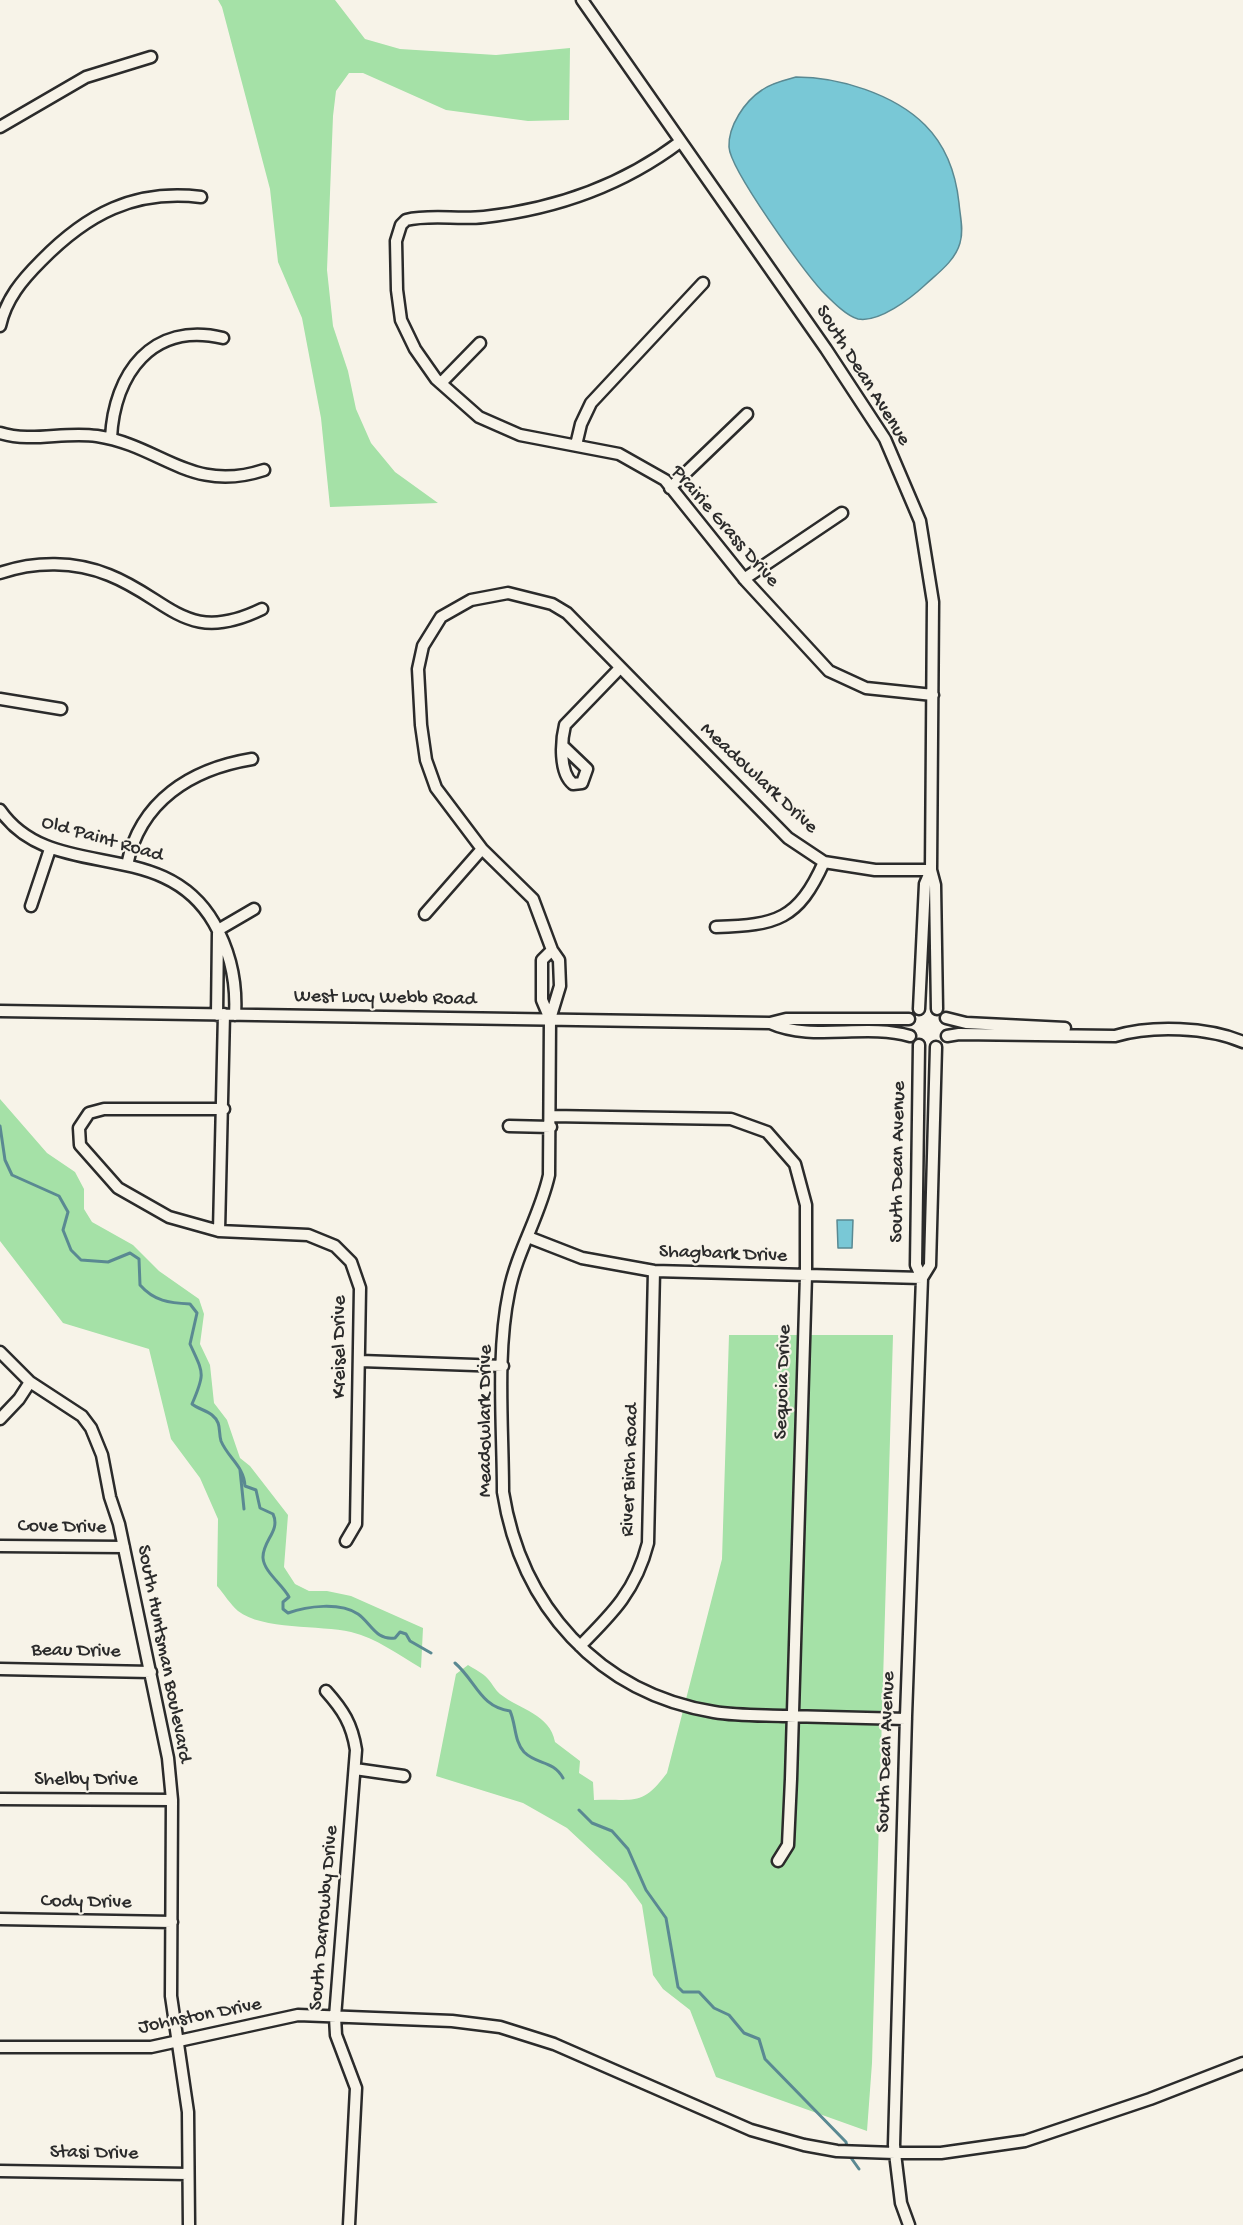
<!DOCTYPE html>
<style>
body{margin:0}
canvas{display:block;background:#f7f3e8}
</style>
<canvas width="1243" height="2225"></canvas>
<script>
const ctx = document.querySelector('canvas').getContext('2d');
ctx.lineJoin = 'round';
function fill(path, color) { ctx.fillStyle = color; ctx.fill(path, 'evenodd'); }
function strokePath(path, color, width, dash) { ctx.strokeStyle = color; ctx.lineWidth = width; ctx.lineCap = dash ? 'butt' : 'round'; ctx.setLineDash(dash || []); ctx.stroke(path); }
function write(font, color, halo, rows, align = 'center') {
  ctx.font = font + ' "Gochi Hand",sans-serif'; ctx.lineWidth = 4.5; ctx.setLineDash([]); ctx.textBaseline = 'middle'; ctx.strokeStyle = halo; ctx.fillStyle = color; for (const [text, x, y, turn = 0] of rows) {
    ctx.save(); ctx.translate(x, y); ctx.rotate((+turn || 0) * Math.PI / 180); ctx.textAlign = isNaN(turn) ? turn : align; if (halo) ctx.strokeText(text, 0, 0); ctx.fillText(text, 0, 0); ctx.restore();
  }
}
fill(new Path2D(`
 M218,0H335L365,39L400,49L496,55L570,48L569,120L528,121L446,110L363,73H349L336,91L333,116L327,270L333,326L348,371L356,409L371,443L395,472L438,503L330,507L321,418L302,318L278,262L270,189L222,7Z
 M0,1099L47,1153L75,1172L84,1189V1209L92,1222L133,1245L159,1271L199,1299L204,1314L200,1344L210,1365L214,1403L227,1420L240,1458L250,1466L288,1515L284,1567L295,1584L309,1591H327L351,1596L423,1628L421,1668C399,1655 376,1638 351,1632C320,1625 262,1630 238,1611C230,1604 224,1594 217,1586L218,1519L200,1478L171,1439L149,1349L63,1323L0,1241Z
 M729,1335H893L872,2063L867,2131L716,2077L690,2010L663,1989L653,1975L642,1905L626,1883L567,1828L523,1803L436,1776L456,1674L468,1665C474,1669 483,1673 488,1679C492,1683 495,1690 500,1694C520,1710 550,1714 555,1742L580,1761L579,1773L593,1782L594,1800C634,1798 641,1808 667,1773L722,1559Z`), '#a5e1a7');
const water = new Path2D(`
 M796,77C839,77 894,94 925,125C946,146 956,175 959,203C960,216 964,230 960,243C955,261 938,273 925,285C911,298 879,323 858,319C846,316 831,300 822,291C804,271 730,170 729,147C728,126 745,101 762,90C771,83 785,80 796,77Z
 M837,1220H853L852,1248H838Z`);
fill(water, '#79c8d6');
strokePath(water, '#5a8992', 1.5);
strokePath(new Path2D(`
 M0,1126L5,1160L12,1175L59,1196L68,1212L63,1230L71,1250L81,1260L108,1262L130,1253L139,1259L140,1285C154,1301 169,1303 190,1304L197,1313L190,1344C203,1373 206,1372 192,1404C198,1409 206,1410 212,1415C222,1423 218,1431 221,1441C228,1458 244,1466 245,1486L256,1490L260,1508L273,1514C281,1531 262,1541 263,1558C264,1572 283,1585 289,1597L283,1602V1609L288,1613C307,1606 340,1602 358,1614C371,1623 376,1641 395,1638L400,1632L406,1634L410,1641L431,1653
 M240,1470L244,1509
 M455,1663C476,1681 480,1707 510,1711C516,1724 514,1741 524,1752C537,1765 553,1760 563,1778
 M579,1810L592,1823L612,1831L628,1849L646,1890L666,1918L678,1987L683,1992H699L714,2008L729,2015L744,2033L759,2039L765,2059L846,2142L849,2155L859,2169`), '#5a8992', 3);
const minor = new Path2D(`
 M582,0L826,349L885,439L920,521L933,602L931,870L935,885L937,1009
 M0,127L86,77L151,57
 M680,142C623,185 555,209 484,217C458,220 431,214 406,220L401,225L396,241L397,290L401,320L415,349L436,379L479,417L520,435L619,454L665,480L746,581L829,671L866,688L933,695
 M0,326C6,299 22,280 41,261C87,214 134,189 201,197
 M441,383L480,343
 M0,433C32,443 64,431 97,436C162,446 191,494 264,470
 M111,438C114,374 152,321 223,338
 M576,445L581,424L591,403L703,283
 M670,488L747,414
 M0,573C35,561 75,561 109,575C170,599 186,646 262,609
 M744,579L842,513
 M0,699L61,709
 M564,747L587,769L582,783L573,784C559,773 561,741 565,725L620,668
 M0,810C52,885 163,834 214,923C230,951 237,982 235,1015
 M127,865C140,801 191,769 252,759
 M31,906L50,849
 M425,914L482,849
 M716,927C777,925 798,920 824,862
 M218,930L254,909
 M919,1009L925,884L931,870
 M0,1011L770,1023L786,1019H909
 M217,1015L218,933
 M946,1018L966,1023L1065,1028
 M550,1019L542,1000V960L552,950
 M770,1023C812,1042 865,1023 910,1036
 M947,1036L959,1034L1115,1036C1152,1025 1208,1027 1243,1042
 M224,1109H104L89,1113L79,1128L80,1145L118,1188L169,1217L219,1231L308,1235L335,1246L351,1262L360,1288L356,1524L346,1541
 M551,1116L731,1119L767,1132L795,1164L806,1205V1275L791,1779L788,1845L778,1861
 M509,1126L551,1127
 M219,1231L224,1014
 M528,1237L582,1258L654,1271L922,1278
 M922,1278L930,1265L936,1047
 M0,1352L30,1382L82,1416L91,1428L102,1455L110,1497L119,1524L168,1758L172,1800L171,1996L188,2112L189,2225
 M361,1361L503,1366
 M0,1419L19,1399L30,1382
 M0,1546L124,1547
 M580,1646C613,1613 636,1590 648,1543L654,1271
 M0,1669L151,1672
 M326,1691C343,1710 352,1724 356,1750L335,2017L336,2035L356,2088L349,2225
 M906,1719C866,1718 827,1717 787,1716C763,1715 738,1716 714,1712C598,1693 521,1606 503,1492C503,1428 496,1354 509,1292C517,1251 540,1216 549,1175L550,1019L560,986L559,960L552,950L533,899L482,849L436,788L426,760L421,725L418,669L423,646L441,617L471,600L508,593L552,604L567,613L788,838L824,862L875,870H931
 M355,1769L404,1776
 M0,1799L172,1800
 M0,1919L172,1922
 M0,2047H151L298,2015L452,2021L500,2027L554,2044L751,2130L804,2145L837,2151L895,2153H941L1025,2141L1150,2099L1243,2063
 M0,2171L188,2174
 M909,2225L901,2203L894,2145L906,1716L922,1278L916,1265L919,1045`);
strokePath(minor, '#2b2b2b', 15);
strokePath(minor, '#f7f3e8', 10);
write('20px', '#2b2b2b', '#f7f3e8', [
 ["South Dean Avenue",862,376,58],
 ["Prairie Grass Drive",724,527,49],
 ["Meadowlark Drive",758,779,43],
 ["Old Paint Road",102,840,16],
 ["West Lucy Webb Road",385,999,1],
 ["South Dean Avenue",899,1162,-89],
 ["Shagbark Drive",723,1255,2],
 ["Kreisel Drive",341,1347,-90],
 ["Sequoia Drive",784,1382,-88],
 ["Meadowlark Drive",487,1421,-90],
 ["River Birch Road",631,1470,-88],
 ["Cove Drive",62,1528,1],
 ["Beau Drive",76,1652,1],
 ["South Huntsman Boulevard",163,1654,79],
 ["South Dean Avenue",887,1752,-88],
 ["Shelby Drive",86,1781],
 ["Cody Drive",86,1903,1],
 ["South Darrowby Drive",325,1918,-85],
 ["Johnston Drive",200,2017,-11],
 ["Stasi Drive",94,2154,1]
]);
</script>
